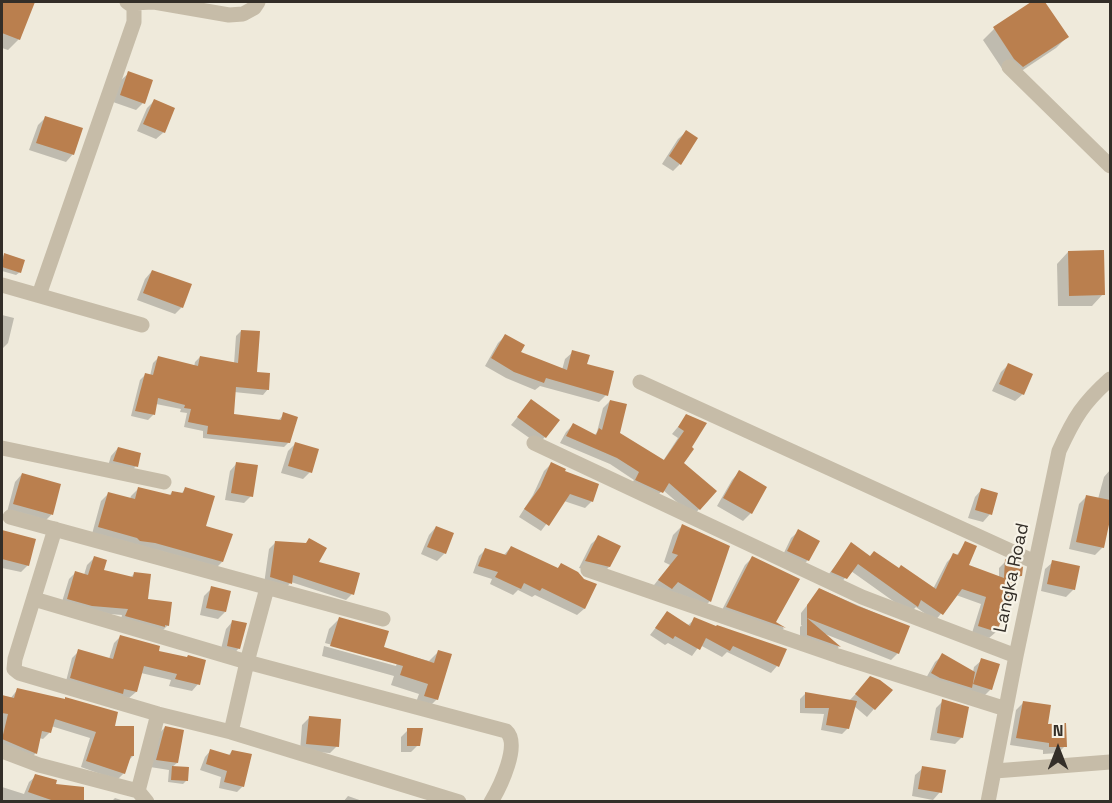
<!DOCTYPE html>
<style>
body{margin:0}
#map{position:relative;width:1112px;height:803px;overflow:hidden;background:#efeadb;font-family:"Space Grotesk",sans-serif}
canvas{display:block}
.frame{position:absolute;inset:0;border:3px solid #332e28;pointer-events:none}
.north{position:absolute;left:1028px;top:719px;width:60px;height:60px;-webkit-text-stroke:4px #f7f3e7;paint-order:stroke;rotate:0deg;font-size:16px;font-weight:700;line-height:24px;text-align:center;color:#332e28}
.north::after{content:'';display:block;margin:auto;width:21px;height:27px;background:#332e28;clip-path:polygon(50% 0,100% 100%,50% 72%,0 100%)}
</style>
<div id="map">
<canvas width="1112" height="803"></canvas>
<div class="frame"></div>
<div class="north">N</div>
</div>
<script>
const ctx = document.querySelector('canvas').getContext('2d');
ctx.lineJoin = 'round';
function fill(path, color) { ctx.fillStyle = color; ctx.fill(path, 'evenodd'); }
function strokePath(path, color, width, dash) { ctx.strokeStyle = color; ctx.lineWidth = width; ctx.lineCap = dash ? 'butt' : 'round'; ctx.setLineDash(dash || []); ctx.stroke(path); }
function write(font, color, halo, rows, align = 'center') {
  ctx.font = font + ' "Space Grotesk",sans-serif'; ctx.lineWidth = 4.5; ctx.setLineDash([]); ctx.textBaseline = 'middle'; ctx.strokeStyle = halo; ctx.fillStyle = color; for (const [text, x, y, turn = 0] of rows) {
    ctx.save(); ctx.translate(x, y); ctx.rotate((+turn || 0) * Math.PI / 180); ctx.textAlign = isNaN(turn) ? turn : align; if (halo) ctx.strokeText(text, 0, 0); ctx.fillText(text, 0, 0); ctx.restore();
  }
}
fill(new Path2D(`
 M2,2H33L19,39L8,50L2,48Z
 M1034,2H1043L1067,37L1056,48L1011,78L1003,70L983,40L994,29Z
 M129,73L143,103L136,110L113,102L121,80Z
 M154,101L164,132L156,139L137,131L147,108Z
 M45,118L73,154L66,162L29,150L38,125Z
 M686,132L680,164L673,171L662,164L678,139Z
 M1068,252L1103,294L1092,306H1058L1057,264Z
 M4,255L20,272L16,275L2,271V257Z
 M152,271L182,307L175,314L137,300L145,279Z
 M2,315L14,318L8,343L2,349Z
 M241,331L256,374L268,389L263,395L234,392L233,416L278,421L284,414L289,442L284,447L203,438V431L184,427L187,413L180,412L181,409L156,404L153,415L148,420L131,416L140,380L145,375L150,376L153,363L158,358L194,367L195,362L200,357L234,364L236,336Z
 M505,336L519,353L562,370L565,359L573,352L586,365L606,395L599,402L540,386L535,390L506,378L485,366L498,343Z
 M1008,365L1023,394L1015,401L992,391L1001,372Z
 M531,401L545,437L538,444L511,425Z
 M610,401L618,434L663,461L678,438L672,434L687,416L682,463L715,491L693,516L663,490L655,498L629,487L634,480L610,464L560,443L566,432L573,425L594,436L597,432L603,408Z
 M296,443L310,472L303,479L281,473L288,451Z
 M118,448L136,466L129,473L107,469L111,456Z
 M237,463L251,496L244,503L225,500L230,471Z
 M551,464L563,472L592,501L585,508L564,501L541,531L519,517L533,495L544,471Z
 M1110,470V513L1103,547L1095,555L1069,549L1079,504L1087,496L1098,499L1104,477Z
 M739,472L765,487L751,513L743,521L717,506L732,480Z
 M22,474L59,485L51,515L44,522L7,512L15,482Z
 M138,489L169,496L172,492L181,494L185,489L222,562L215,569L92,534L101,501L108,494L130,499L131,496Z
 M982,489L990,514L983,522L968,518L975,497Z
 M682,526L728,546L710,601L700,611L650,590L670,565L664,562L673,535Z
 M436,527L445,553L437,561L421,554L429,535Z
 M799,531L818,541L808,560L800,568L781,559L791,538Z
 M2,532L34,540L28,565L21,572L2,568Z
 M599,537L609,567L602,574L579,568L591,544Z
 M276,542L317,563L352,594L346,600L291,582L284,590L264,584L269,549Z
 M966,543L967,566L999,577V568L1006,561L1021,576L1014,582L996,632L989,638L972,633L981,604L956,595L935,621L916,607L910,613L851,571L839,585L825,579L852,544L870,557L933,589L947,562L954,555L956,556Z
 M511,547L557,569L561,565L583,580L595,584L584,609L577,615L535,595L532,597L518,590L513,595L490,584L492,579L473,573L479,556L485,550L503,556Z
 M94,558L102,571L130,578L134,574L146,600L168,625L161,632L120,623L122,615L85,612L61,605L69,579L76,572L84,575L87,565Z
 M752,558L774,622L784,628L778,634L720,614L745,565Z
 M1053,562L1074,589L1066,597L1041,591L1045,569Z
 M212,588L225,612L218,619L200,615L204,596Z
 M820,589L908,627L898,653L891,660L825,634L839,647L832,653L800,642V627L802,625H801V613Z
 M667,613L687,626L695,619L716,628L777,666L771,673L727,652L722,657L700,645L692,656L668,643L665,645L650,635Z
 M339,619L382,648L429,661L438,652L437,699L427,709L415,705L419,694L391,685L394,676L322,656L324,646L396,666L397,663L390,661L325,643L329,629Z
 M233,621L239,648L232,656L220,653L226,629Z
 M121,636L157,652L198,684L192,691L169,686L171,680L141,673L136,692L129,698L65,685L72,658L79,651L109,659L114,643Z
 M943,655L973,672L974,667L982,660L991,689L983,697L925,680L935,662Z
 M863,686L874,709L867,717L854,706L848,728L842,734L821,730L824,714L800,713V699L806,693L849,701Z
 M18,689L113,727L133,756L128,761L124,773L117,780L81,767L90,738L51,726L50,732L43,739L39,738L36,753L29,760L2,749V697L10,699Z
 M943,701L962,737L955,744L930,740L936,708Z
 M1023,703L1065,746L1058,753L1043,754V750L1010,745L1016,710Z
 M309,718L337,746L330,753L300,751L302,725Z
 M165,727L177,763L172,767L187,780L183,784L168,782L169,770L150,767L158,735Z
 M408,730L418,745L411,752H401V737Z
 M211,750L228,756L232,751L243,786L237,792L219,788L221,777L200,770L205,757Z
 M923,768L940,792L933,800L912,796L915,775Z
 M36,776L54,785L83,788L82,802H2V787L24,794L29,782Z
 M348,796L365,802H343Z
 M115,798L127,802H111Z`), '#0003');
fill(new Path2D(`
 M2,2H35L20,40L2,33Z
 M1031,2H1045L1069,37L1023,67L1014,59L993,27Z
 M128,71L153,80L145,104L120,95Z
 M154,99L175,108L165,133L143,124Z
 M45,116L83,128L74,155L36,143Z
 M686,130L698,138L681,165L669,156Z
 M1104,250L1105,295L1069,296L1068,251Z
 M4,253L25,260L21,273L2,267Z
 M152,270L192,284L183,308L143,293Z
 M241,330L260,331L257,372L270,373L269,390L236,387L234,414L281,420L283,412L298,417L290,443L207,434L208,426L188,422L191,409L184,408L185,405L158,398L155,415L135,411L145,373L153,375L158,356L198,366L200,356L238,363Z
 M505,334L525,345L521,352L567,370L572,350L590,355L587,364L614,371L608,396L546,378L544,383L514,372L491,358Z
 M1008,363L1033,374L1024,395L999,384Z
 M531,399L560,420L546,438L517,417Z
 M610,400L627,404L620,433L664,460L684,431L678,427L686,414L707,423L692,447L694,449L684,463L717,491L700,510L669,483L663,493L635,480L639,472L617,458L566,436L573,423L596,435L599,428L602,430Z
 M295,442L319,449L312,473L288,466Z
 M118,447L141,453L138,467L113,461Z
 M236,462L258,465L253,497L231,493Z
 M551,462L566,469L565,471L599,484L593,502L570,494L549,526L524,509L540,487Z
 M739,470L767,487L752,514L723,498Z
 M22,473L61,484L53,515L13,504Z
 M138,487L171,495L172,491L183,493L185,487L215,496L206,526L233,534L223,562L155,543L140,541L137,538L98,527L108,492L135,499Z
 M981,488L998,493L992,515L975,510Z
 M1086,495L1110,500V520L1104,548L1076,542Z
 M682,524L730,546L711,602L678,582L672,589L658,580L678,555L672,553Z
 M436,526L454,533L446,554L427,547Z
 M798,529L820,541L809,561L787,551Z
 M2,530L36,539L29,566L2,559Z
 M598,535L621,546L610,567L585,561Z
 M309,538L327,548L319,562L360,573L354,595L293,575L292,584L270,577L275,541L306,543Z
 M965,541L977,546L969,565L1004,578L1005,559L1023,567L1022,576H1017L997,632L978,626L986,597L962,589L943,615L921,600L918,607L858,564L847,579L831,572L851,542L870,556L874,551L899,568L901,565L936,589L953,553L958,555Z
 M511,546L558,568L561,563L578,572L584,579L597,584L585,609L542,588L540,591L524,583L521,589L495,577L498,572L478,566L485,548L506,555Z
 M94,556L107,560L104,570L133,577L134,572L151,574L148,599L172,602L169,626L165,625V627L125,616L128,609L92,606L67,599L75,571L88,575Z
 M752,556L800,579L776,622L786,628L726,607Z
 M1052,560L1080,566L1075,590L1047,584Z
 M211,586L231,591L226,612L206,608Z
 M819,588L858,606L910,626L899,654L807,618V605Z
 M667,611L690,626L694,617L716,626L717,625L787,649L779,667L733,646L730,651L706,638L700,650L675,636L673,639L655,628Z
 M339,617L389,631L384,647L434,663L438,650L452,654L438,700L424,696L428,684L400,675L403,666L330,646Z
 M807,618L841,647L807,635Z
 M232,620L247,623L240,649L227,646Z
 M120,635L160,646L159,651L187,657L188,655L206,660L200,685L175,679L177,674L144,666L137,692L124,689L123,694L70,678L78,649L113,659Z
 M942,653L975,672L972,688L940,678L931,673Z
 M981,658L1000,664L992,690L973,684Z
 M870,676L880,680L893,690L875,710L855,694Z
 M17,688L65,699V697L118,712L115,726H134V756H131L125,774L86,761L96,732L55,719L51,733L42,731L37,754L2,739L8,714L2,713V695L14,698Z
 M805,692L857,701L849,729L826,725L829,708H805Z
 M942,699L969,707L963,738L937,733Z
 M1023,701L1051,705L1048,724L1066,723L1067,747H1049V743L1016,738Z
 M309,716L341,719L339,747L306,744Z
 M165,726L184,730L178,763L156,760Z
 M407,728H423L420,746H407Z
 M210,749L230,755L232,750L252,754L244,787L224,782L227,771L206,764Z
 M172,766L189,767L188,781L171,780Z
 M922,766L946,770L942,793L918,789Z
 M35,774L57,780L56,784L84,787V801H54L28,792Z`), '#ba7f4e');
strokePath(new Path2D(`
 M131,3L154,2L229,15L243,14L254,8L258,2
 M1009,67L1110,166
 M2,285L142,325
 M39,295L134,22V7L127,2
 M640,382L1035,562
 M534,443L862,597L1016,656
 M2,448L164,482
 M10,517L383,619
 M55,529L15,659L14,669L19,673L158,714L231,732L459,802
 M588,570L838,656L1006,709
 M34,599L247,662L506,731C521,744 500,787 491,802
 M231,732L247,662L267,588
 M2,751L39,765L138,791L147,802
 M995,771L1110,762
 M138,791L158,714
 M988,802L1016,656L1059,451C1074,418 1083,403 1110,379`), '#c6bca8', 15);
write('18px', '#332e28', '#f7f3e7', [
 ["Langka Road",1012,578,-78]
]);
</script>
